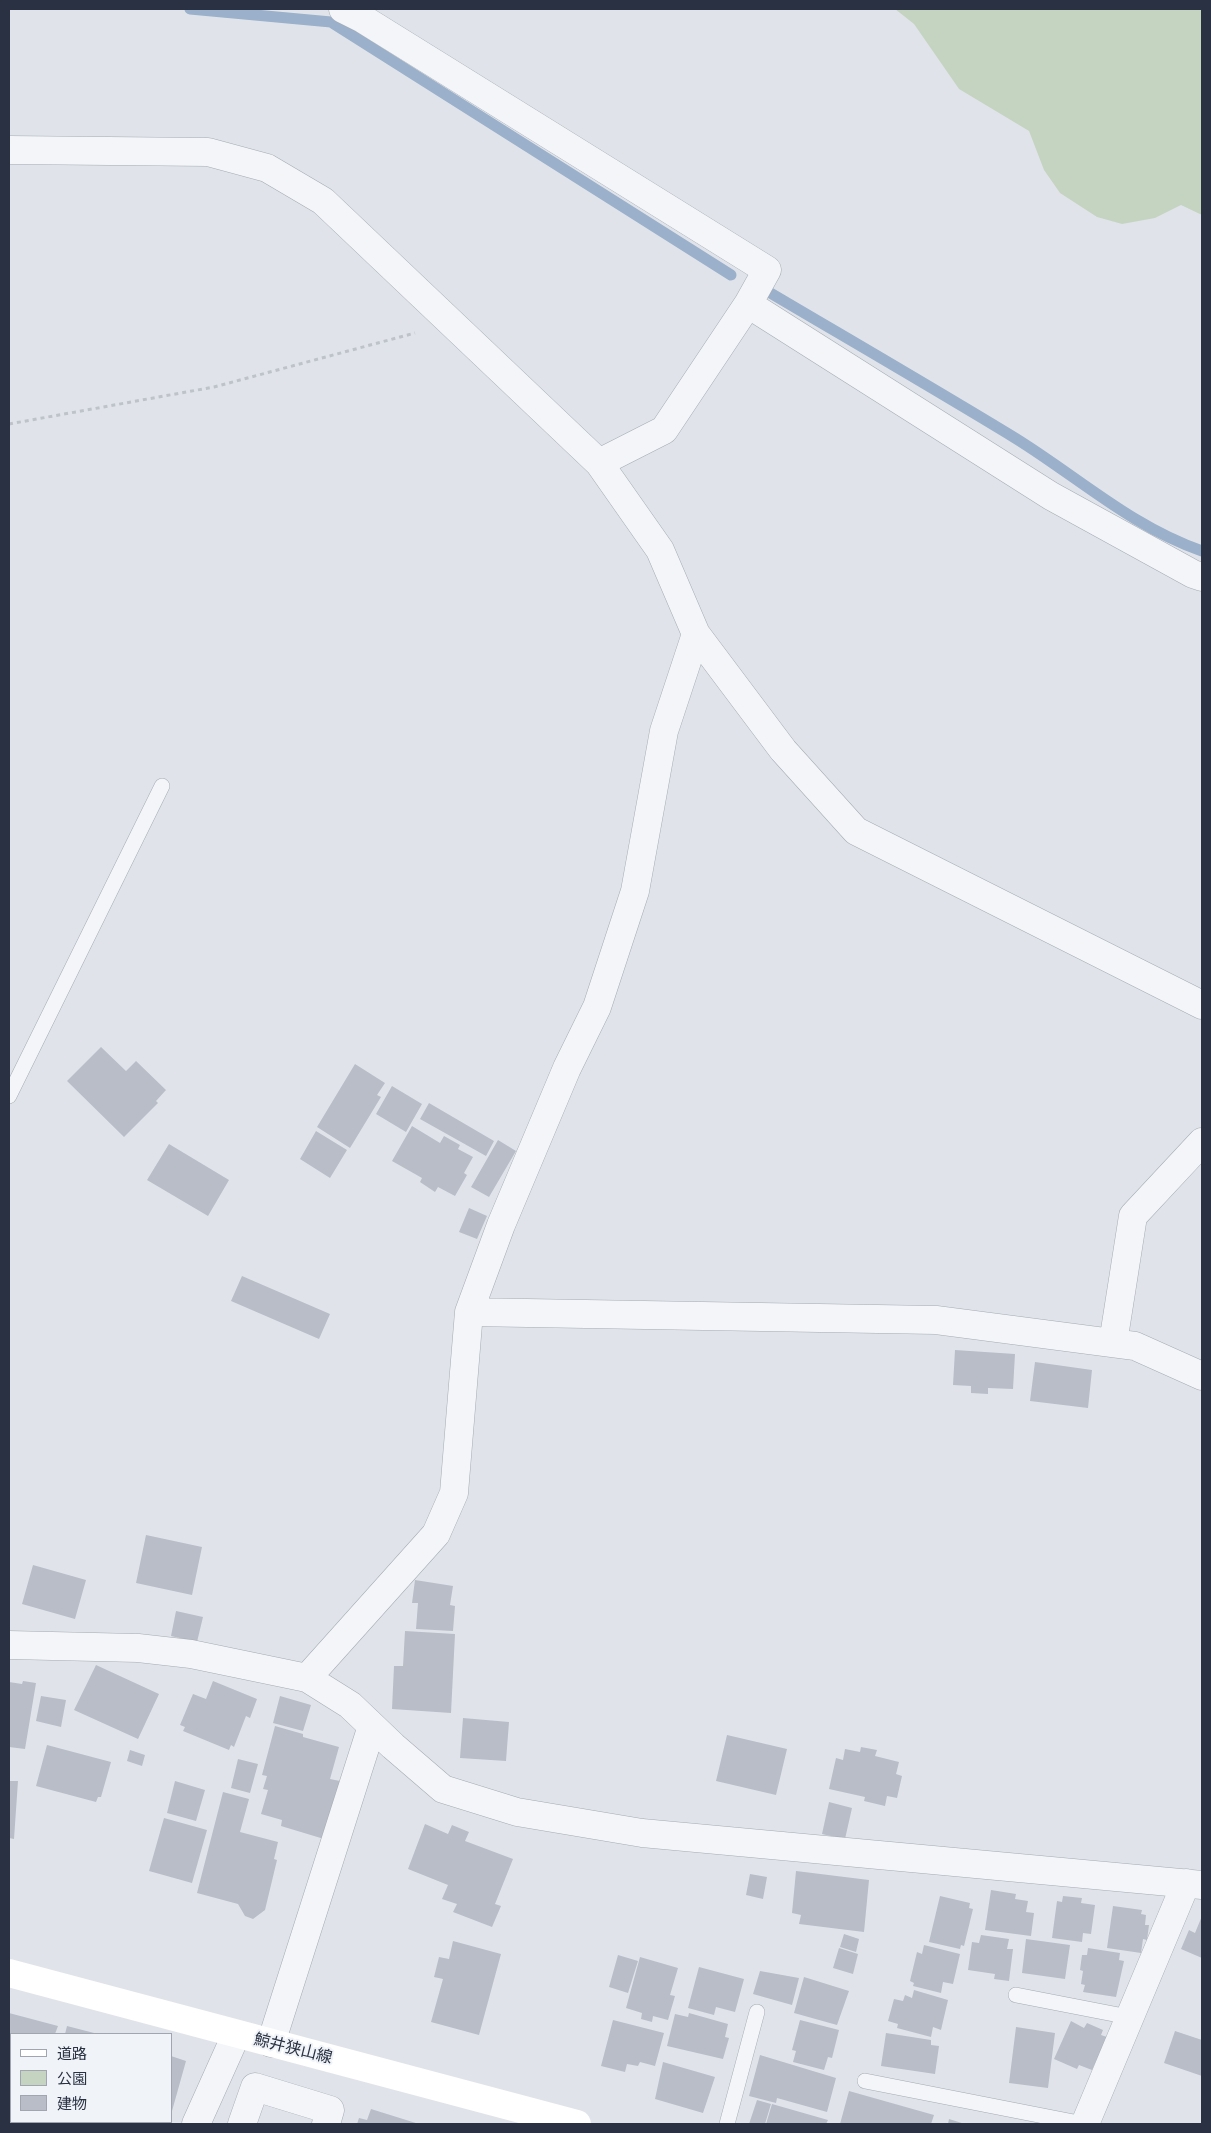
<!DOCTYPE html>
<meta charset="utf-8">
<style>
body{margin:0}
#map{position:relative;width:1211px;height:2133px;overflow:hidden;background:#e0e4ea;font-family:"Noto Sans","Noto Sans JP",sans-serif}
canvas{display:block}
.frame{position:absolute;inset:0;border:10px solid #293142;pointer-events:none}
.legend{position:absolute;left:10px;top:2033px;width:162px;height:90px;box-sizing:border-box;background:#f0f3f7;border:1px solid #a0a5af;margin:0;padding:6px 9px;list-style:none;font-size:15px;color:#293142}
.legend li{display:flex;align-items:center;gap:10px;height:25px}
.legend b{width:25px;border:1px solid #a0a5af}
</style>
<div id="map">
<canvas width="1211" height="2133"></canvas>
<div class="frame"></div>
<ul class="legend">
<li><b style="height:6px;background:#fff"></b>道路</li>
<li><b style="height:14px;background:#c5d4c1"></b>公園</li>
<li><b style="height:14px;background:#b8bdc7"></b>建物</li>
</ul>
</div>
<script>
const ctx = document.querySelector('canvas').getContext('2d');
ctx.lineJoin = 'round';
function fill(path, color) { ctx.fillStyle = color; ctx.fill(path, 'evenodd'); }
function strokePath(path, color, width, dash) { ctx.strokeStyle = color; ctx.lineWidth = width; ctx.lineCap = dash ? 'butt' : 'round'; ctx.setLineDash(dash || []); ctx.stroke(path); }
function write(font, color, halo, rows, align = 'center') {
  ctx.font = font + ' "Noto Sans","Noto Sans JP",sans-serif'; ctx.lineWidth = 4; ctx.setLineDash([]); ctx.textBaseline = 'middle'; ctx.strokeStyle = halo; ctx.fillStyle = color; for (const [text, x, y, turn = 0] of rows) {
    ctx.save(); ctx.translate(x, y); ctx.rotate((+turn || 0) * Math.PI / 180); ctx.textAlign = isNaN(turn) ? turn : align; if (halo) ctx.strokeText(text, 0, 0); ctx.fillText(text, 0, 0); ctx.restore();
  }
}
fill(new Path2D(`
 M895,9H1202V215L1181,205L1155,218L1122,224L1097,217L1060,193L1044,170L1029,131L959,89L914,24Z`), '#c5d4c1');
strokePath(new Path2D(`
 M190,9L331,22L731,275
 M767,291C850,340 933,388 1015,438C1078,477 1132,527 1202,551`), '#9bb0ca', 11);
fill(new Path2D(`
 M101,1047L126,1071L136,1061L166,1090L156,1101L158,1103L124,1137L67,1081Z
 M355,1064L385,1083L377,1095L381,1097L350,1148L317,1127Z
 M392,1086L422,1104L406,1132L376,1114Z
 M429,1103L494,1141L486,1156L420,1119Z
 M412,1126L440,1143L444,1136L460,1145L458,1149L473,1157L464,1173L467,1175L455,1196L438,1187L435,1192L420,1182L422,1178L392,1161Z
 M316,1131L347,1150L330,1178L300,1159Z
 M498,1140L516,1151L489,1197L471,1187Z
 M169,1144L229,1180L208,1216L147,1180Z
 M469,1208L487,1216L477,1239L459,1232Z
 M242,1276L330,1314L319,1339L231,1301Z
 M955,1350L1015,1354L1013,1389L988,1388V1394L971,1393V1386L953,1385Z
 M1035,1362L1092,1370L1088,1408L1030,1401Z
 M146,1535L202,1547L192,1595L136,1583Z
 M33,1565L86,1580L75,1619L22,1604Z
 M415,1580L453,1586L450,1605L455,1606L453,1631L416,1629L418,1603H412Z
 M176,1611L203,1617L197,1642L171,1636Z
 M405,1631L455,1634L451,1713L392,1709L394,1666H403Z
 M96,1665L159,1694L138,1739L74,1710Z
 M23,1681L36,1683L25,1749L9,1747V1682L22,1684Z
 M213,1681L257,1699L250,1718L246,1716L234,1747L231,1745L229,1750L183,1731L185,1727L180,1725L193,1694L206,1699Z
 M41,1696L66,1700L61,1727L36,1721Z
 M280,1696L311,1705L303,1731L273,1723Z
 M463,1718L509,1722L506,1761L460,1758Z
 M275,1726L303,1734V1737L339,1747L330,1779L340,1781L324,1839L281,1826L282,1820L261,1814L268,1790L263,1789L267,1776L262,1775Z
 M727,1735L787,1749L776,1795L716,1781Z
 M47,1745L111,1762L101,1797H98L96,1802L36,1786Z
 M861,1747L877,1750L875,1756L899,1762L896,1774L902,1776L897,1798L887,1796L885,1806L864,1801L865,1797L829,1789L836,1758L843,1760L845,1749L860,1752Z
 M130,1750L145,1755L142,1766L127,1761Z
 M238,1759L258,1764L250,1793L231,1788Z
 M9,1781H18L14,1839L9,1838Z
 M175,1781L205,1790L196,1821L167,1813Z
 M223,1792L249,1799L240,1832L278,1842L274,1859L277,1860L265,1910L253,1919L245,1916L238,1904L197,1893Z
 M829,1802L852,1808L845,1839L822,1834Z
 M164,1818L207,1830L192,1883L149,1871Z
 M425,1824L448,1834L452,1825L469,1832L465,1841L513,1859L495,1904L501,1906L492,1927L453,1912L457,1904L442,1899L448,1885L408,1869Z
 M796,1871L869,1880L864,1932L799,1924L801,1915L792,1913Z
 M750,1874L767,1877L763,1899L746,1895Z
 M991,1890L1016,1894L1015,1899L1028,1901L1026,1912L1034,1913L1031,1936L985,1930Z
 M940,1896L970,1903L969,1908L973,1909L964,1946L961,1945L960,1949L929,1942Z
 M1063,1896L1082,1898L1081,1903L1095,1905L1091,1934L1083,1933L1082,1942L1052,1938L1057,1901L1062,1902Z
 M1113,1906L1142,1910L1141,1914L1146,1915L1145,1925H1149L1147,1940L1143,1939L1141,1953L1107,1948Z
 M1202,1916V1958L1181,1949L1189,1930L1195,1933Z
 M844,1934L859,1939L856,1952L840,1947Z
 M981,1935L1009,1939L1007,1949H1013L1009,1981L994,1979L995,1974L968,1970L972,1942L979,1943Z
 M1026,1939L1070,1945L1065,1979L1022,1973Z
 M453,1941L501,1954L479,2035L431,2022L443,1979L434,1977L439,1957L449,1959Z
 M924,1945L960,1954L953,1984L943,1982L941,1993L913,1986L914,1983L910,1981L917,1952L922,1954Z
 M839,1948L858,1954L853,1974L833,1968Z
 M1088,1948L1120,1953L1119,1960L1124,1961L1116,1997L1083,1992L1085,1985L1081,1984L1083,1971L1080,1970L1082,1955H1087Z
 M618,1955L638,1961L628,1993L609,1987Z
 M640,1957L678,1968L670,1995L675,1996L668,2020L653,2016L652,2022L641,2019L642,2013L626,2008Z
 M699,1967L744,1979L735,2012L716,2007L714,2015L688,2008Z
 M760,1971L799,1978L792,2005L753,1994Z
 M804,1977L849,1991L837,2025L794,2013Z
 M914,1990L948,2000L941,2030L933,2027L931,2037L897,2028L898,2024L888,2021L894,1999L903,2001L905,1995L912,1998Z
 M9,2013L58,2026L55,2034H11V2060H9Z
 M689,2013L728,2024L725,2037L729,2038L723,2059L667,2046L675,2014L688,2017Z
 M613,2020L664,2033L655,2066L640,2062L638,2066L627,2064L625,2072L601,2066Z
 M800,2020L839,2030L832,2058L828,2057L824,2070L793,2062L796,2051L792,2050Z
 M1071,2021L1084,2028L1087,2023L1103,2030L1101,2035L1107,2037L1092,2070L1079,2065L1077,2069L1054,2059Z
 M67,2026L98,2034H65Z
 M1016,2027L1055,2033L1048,2088L1009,2083Z
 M1175,2031L1202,2040V2076L1164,2063Z
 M886,2033L931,2040V2045L939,2046L935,2074L881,2066Z
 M760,2055L836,2078L827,2112L777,2098L776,2103L749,2096Z
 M171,2056L186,2061L172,2111H171Z
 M663,2062L715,2077L703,2113L655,2099Z
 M849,2091L934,2115L931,2124H840Z
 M757,2100L771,2104L765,2124H749Z
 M772,2104L828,2120L826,2124H766Z
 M371,2109L419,2124H357L359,2118L367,2120Z
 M949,2119L965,2124H948Z`), '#b8bdc7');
const service = new Path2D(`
 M9,1096L162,786
 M1016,1995L1129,2017
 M865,2081L1084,2124
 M727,2124L757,2012`);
const minor = new Path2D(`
 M343,9L363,19L767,270L748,304L664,430L599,463
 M9,150L208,152L267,168L323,201L599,463L660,550L696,634L783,750L856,831L1202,1005
 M748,304L1051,496L1193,574L1202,577
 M469,1312L936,1320L1135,1346L1202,1376
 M1113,1343L1133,1216L1202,1142
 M9,1645L138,1648L191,1654L307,1678L350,1705L393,1746L443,1789L517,1812L642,1833L1202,1885
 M307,1678L436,1534L454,1493L469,1312L501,1225L567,1068L597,1007L635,891L664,731L696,634
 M271,2043L372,1726
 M9,2101L11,2102
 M93,2122L104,2124
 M196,2124L236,2035
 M242,2124L255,2087L330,2110L326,2124
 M1085,2124L1186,1883`);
strokePath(service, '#a5abb4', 16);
strokePath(minor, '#a5abb4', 29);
strokePath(new Path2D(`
 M9,424L214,387L415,333`), '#bec2c9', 3, [4, 4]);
strokePath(service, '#f3f5f8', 15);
strokePath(minor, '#f3f5f8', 28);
strokePath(new Path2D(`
 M9,1973L577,2124`), '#fff', 28);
write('16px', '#293142', '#f0f3f7', [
 ["鯨井狭山線",293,2049,14]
]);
</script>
